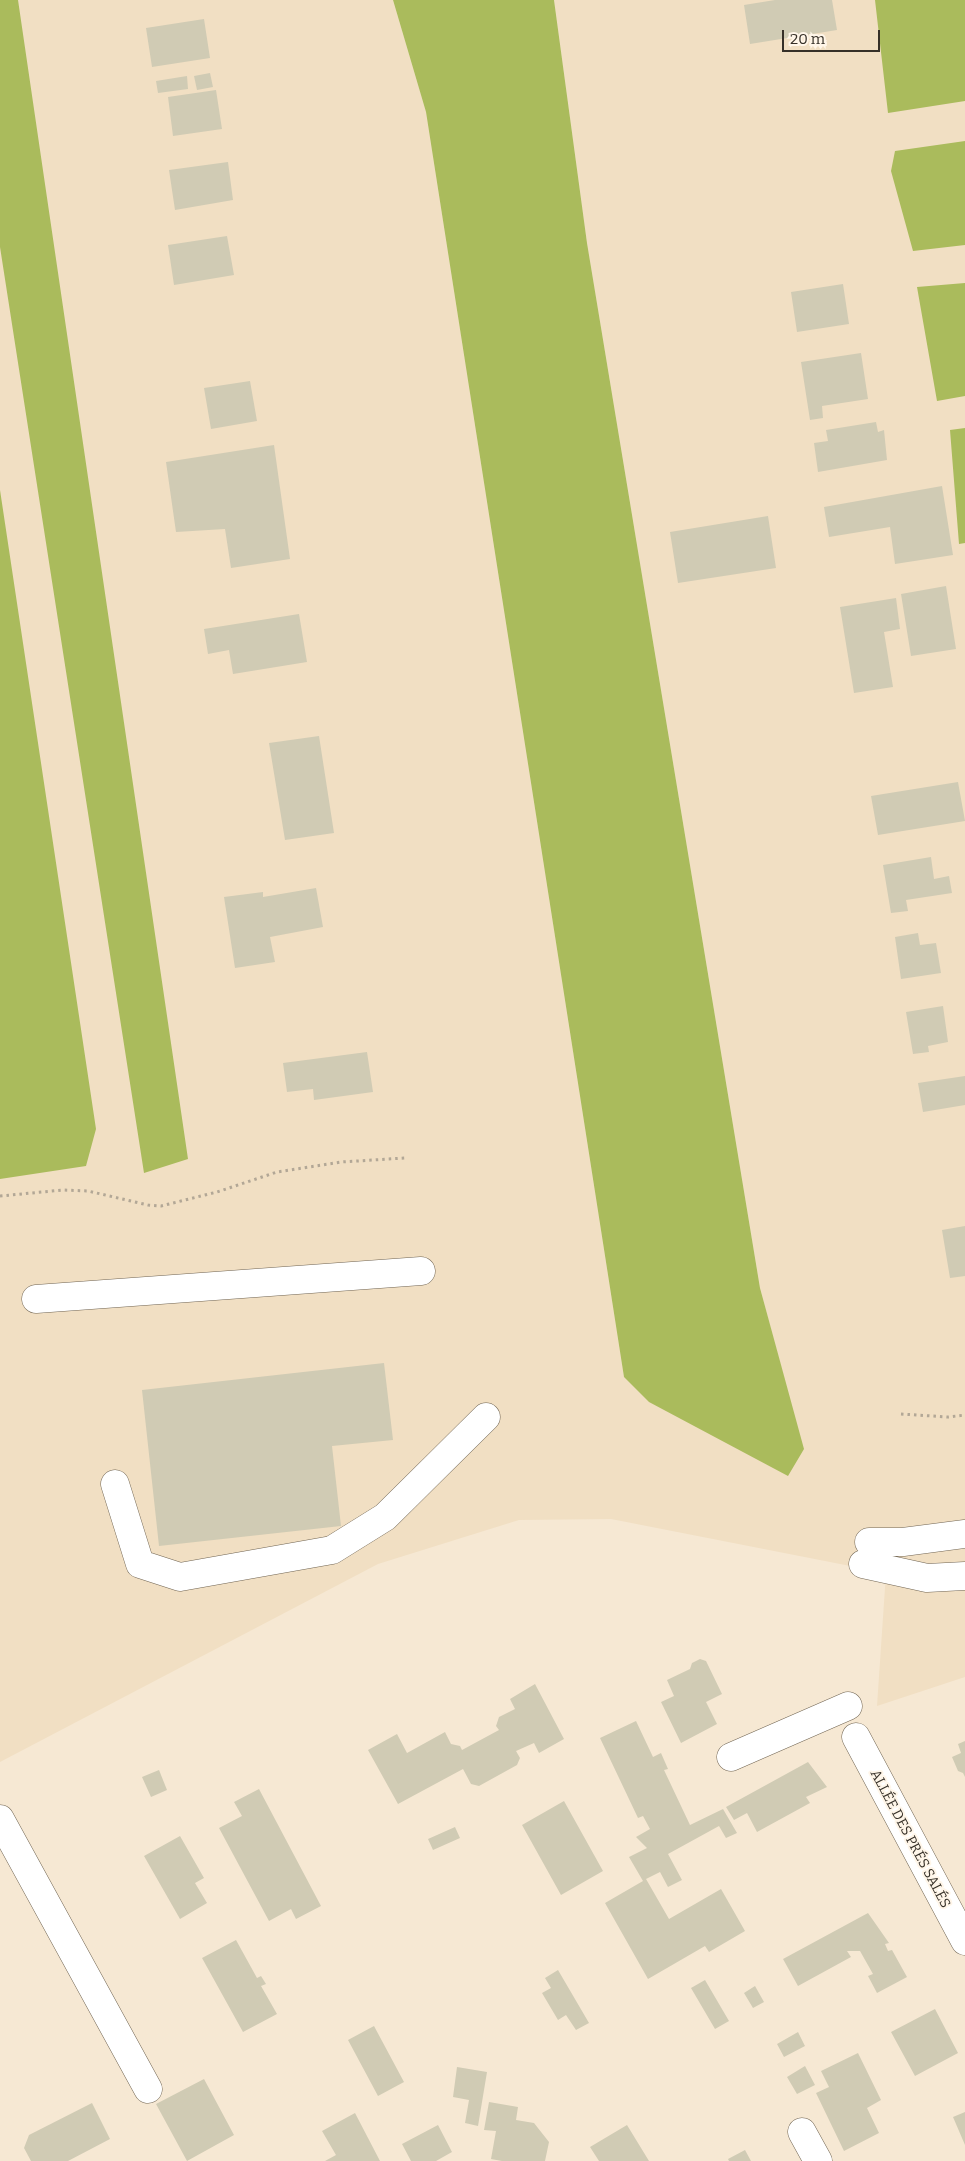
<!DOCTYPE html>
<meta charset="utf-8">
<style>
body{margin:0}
#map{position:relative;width:965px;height:2161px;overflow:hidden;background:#f6e8d3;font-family:Bitter,serif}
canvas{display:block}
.scale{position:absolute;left:782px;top:30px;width:98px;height:22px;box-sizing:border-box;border:2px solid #363028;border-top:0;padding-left:6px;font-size:15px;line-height:18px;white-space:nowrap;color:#363028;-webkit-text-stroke:4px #fff6e9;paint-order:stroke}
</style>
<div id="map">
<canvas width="965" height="2161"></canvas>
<div class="scale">20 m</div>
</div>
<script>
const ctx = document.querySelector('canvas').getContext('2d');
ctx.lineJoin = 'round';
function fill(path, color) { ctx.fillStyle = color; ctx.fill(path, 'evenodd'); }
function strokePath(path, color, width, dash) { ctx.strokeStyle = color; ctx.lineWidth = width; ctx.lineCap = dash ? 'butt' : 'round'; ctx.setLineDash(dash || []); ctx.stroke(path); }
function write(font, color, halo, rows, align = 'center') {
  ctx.font = font + ' Bitter,serif'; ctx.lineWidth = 4; ctx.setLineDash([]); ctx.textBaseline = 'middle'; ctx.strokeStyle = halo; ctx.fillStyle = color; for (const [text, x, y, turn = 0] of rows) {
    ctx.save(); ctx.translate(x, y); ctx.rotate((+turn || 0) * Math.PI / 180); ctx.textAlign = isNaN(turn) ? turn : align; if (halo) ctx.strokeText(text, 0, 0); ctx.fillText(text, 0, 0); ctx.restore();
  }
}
fill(new Path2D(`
 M0,0H393L426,112L624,1377L803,1449L760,1288L587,243L554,0H965V1677L877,1706L886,1573L611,1519L519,1520L378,1564L0,1762Z`), '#f1dfc3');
fill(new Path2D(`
 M0,0H18L188,1159L144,1173L0,247Z
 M393,0H554L587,243L760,1288L804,1449L788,1476L649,1402L624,1377L426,112Z
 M875,0H965V101L888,113Z
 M965,141V245L913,251L891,171L895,151Z
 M965,283V396L937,401L917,287Z
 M965,428V543L959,544L950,430Z
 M0,490L96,1129L86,1166L0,1179Z`), '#aabb5c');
fill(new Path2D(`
 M775,0H832L837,30L750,44L744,5Z
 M204,19L210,58L152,67L146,28Z
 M210,73L213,87L197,90L194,76Z
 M187,76L188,89L158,93L156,81Z
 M216,90L222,129L173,136L168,97Z
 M228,162L233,200L175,210L169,170Z
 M227,236L234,275L174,285L168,245Z
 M843,284L849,324L797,332L791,292Z
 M861,353L868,399L822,406L823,418L810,420L801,362Z
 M250,381L257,421L211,429L204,388Z
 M876,422L878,432L884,430L887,460L818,472L814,443L828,441L826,430Z
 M274,445L290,559L231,568L225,529L176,532L166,462Z
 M942,486L953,555L895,564L890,527L829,537L824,507Z
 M768,516L776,568L678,583L670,532Z
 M946,586L956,649L911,656L901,594Z
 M896,598L900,629L884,632L893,687L854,693L840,607Z
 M299,614L307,662L233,674L229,650L208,654L204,629Z
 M319,736L334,833L285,840L269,743Z
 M958,782L965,821L878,835L871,796Z
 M931,857L934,879L949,876L952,893L906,900L908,911L891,913L883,865Z
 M316,888L323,927L270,937L275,962L235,968L224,897L263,892V897Z
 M918,933L920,945L936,943L941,973L901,979L895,937Z
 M943,1006L948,1042L928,1046L929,1052L913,1054L906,1012Z
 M367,1052L373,1092L314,1100L313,1089L287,1092L283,1063Z
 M965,1076V1105L923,1112L918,1083Z
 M965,1226V1276L950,1278L942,1230Z
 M384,1363L393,1440L332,1446L341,1526L159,1546L142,1390Z
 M700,1659L706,1661L722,1694L706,1702L717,1724L681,1743L661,1702L674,1696L667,1680L690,1669L692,1663Z
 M535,1684L564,1739L539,1753L534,1743L516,1751L520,1758L517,1765L479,1786L471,1784L463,1769L398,1804L368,1750L397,1734L407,1753L445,1732L451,1744L460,1746L462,1750L499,1730L496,1726L499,1717L515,1709L510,1699Z
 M636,1721L653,1757L661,1753L668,1769L664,1770L690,1825L723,1809L737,1833L726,1838L719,1826L668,1854L682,1880L668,1887L660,1872L646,1879L669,1919L721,1889L745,1931L709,1952L705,1946L648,1979L605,1903L643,1881L629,1857L647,1848L636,1837L650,1829L643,1816L638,1818L600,1738Z
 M965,1741V1777L963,1773L958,1771L952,1757L961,1753L958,1744Z
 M808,1762L827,1787L806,1797L810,1803L757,1832L747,1813L734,1820L726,1807Z
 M159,1770L167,1790L151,1797L142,1777Z
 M259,1789L321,1906L296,1919L291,1909L269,1921L219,1828L242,1816L234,1802Z
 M564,1801L603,1871L561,1895L522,1825Z
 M455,1827L460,1838L433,1850L428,1839Z
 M180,1836L204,1878L195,1883L207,1903L180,1919L144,1856Z
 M868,1913L889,1943L885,1944L888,1951L892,1950L907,1977L877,1993L868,1976L873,1974L860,1951H847L851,1957L798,1986L783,1959Z
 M236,1940L257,1978L261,1976L266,1984L261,1986L277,2014L243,2032L202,1958Z
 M558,1970L589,2023L576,2030L566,2015L558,2020L542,1993L551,1988L545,1978Z
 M705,1980L729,2021L715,2029L691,1988Z
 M755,1986L764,2002L753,2008L744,1993Z
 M935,2009L958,2053L915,2076L891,2032Z
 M374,2026L404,2082L378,2096L348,2040Z
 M798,2032L805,2046L784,2057L777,2044Z
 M858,2053L881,2100L867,2108L879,2133L844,2151L816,2093L829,2087L821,2071Z
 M805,2066L815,2085L797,2094L787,2077Z
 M457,2067L487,2072L478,2126L465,2123L469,2100L453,2097Z
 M204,2079L234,2135L187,2161L156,2104Z
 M489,2102L518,2107L516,2120L534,2123L549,2142L545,2161H502L491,2159L496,2131L484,2130Z
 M92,2103L110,2139L68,2161H31L24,2148L29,2135Z
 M965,2112V2145L953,2117Z
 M355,2113L380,2161H325L336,2155L322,2131Z
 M438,2125L452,2152L436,2161H411L402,2144Z
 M627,2125L649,2161H599L590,2147Z
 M745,2150L751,2161H729L728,2159Z`), '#d0cbb4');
const minor = new Path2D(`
 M36,1299L421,1271
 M115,1484L140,1564L180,1577L332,1550L385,1517L486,1417
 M869,1542H903L965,1534
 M863,1564L927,1578L965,1576
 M856,1737L965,1941
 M731,1757L848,1706
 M0,1819L148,2089
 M802,2132L818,2161`);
strokePath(minor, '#716553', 29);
strokePath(new Path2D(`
 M0,1196L63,1190L88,1191L148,1205L161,1206L217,1192L277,1172L341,1162L405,1158
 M901,1414L948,1417L965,1415`), '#b2a796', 3, [2.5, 4]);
strokePath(minor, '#fff', 28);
write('14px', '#363028', '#fff6e9', [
 ["ALLÉE DES PRÉS SALÉS",910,1839,62]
]);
</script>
